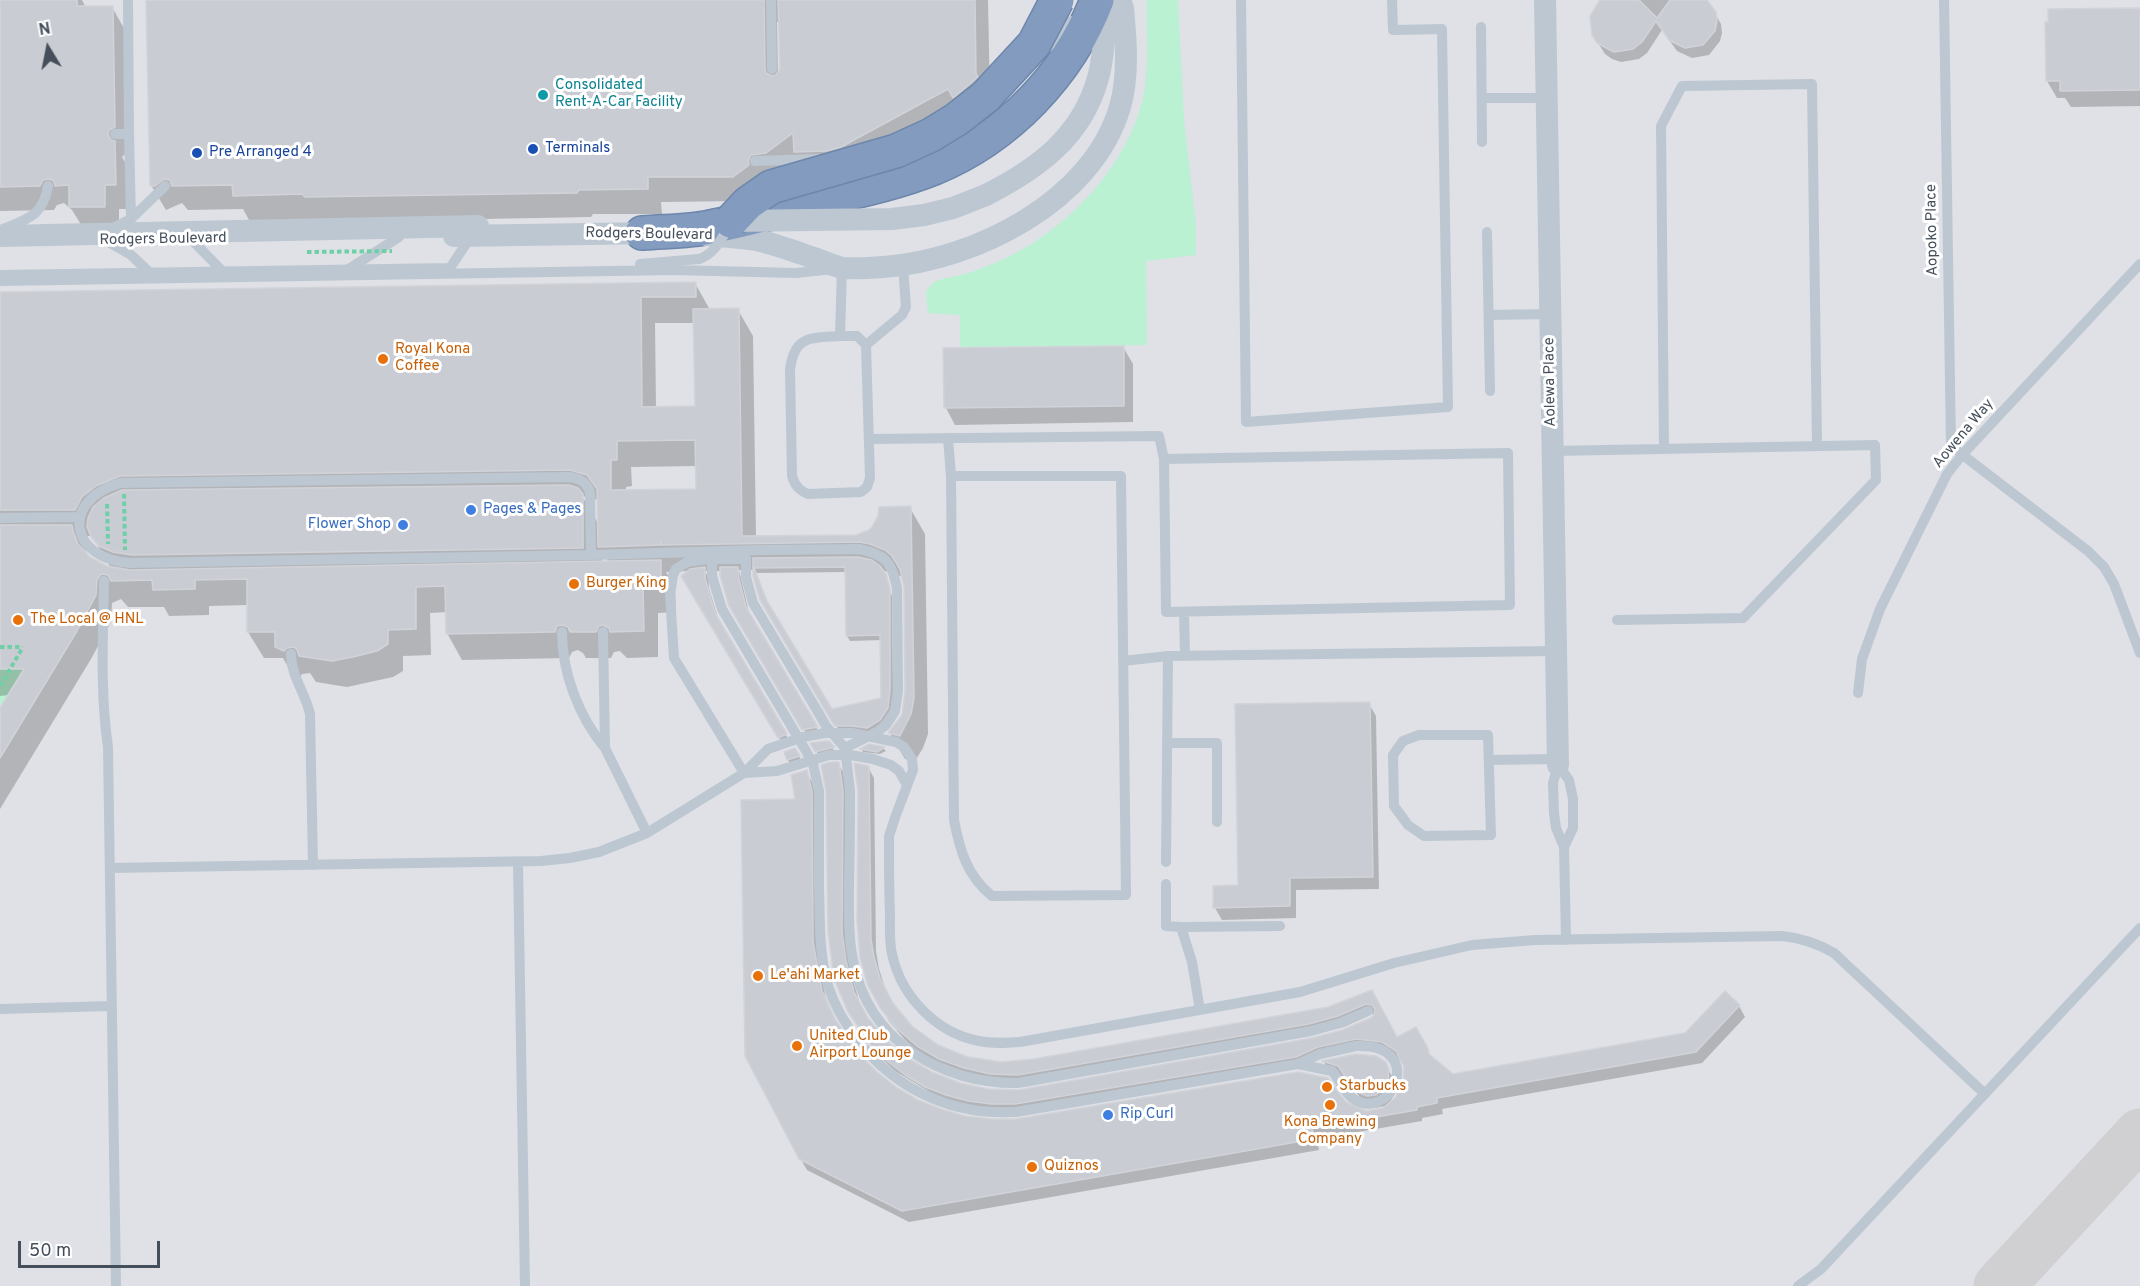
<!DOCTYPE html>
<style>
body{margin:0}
#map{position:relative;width:2140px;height:1286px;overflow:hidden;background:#f0eded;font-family:Overpass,sans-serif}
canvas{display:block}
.north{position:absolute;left:18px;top:18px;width:60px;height:60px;-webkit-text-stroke:4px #fff;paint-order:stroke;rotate:350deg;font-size:16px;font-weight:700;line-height:24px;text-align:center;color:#454f5c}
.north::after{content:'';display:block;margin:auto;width:21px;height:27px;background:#454f5c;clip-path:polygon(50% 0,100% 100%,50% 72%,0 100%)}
.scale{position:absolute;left:18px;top:1241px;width:142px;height:27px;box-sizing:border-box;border:3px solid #454f5c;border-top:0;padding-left:8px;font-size:18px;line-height:21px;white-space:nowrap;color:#454f5c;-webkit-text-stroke:4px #fff;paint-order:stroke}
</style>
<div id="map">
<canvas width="2140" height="1286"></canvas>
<div class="north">N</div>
<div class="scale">50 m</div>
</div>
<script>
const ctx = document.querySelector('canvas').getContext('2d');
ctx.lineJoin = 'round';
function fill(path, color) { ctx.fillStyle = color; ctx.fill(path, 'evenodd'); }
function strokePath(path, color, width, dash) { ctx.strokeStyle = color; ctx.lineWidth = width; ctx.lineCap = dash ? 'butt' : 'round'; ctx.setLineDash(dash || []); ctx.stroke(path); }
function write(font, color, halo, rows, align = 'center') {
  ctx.font = font + ' Overpass,sans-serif'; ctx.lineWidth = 6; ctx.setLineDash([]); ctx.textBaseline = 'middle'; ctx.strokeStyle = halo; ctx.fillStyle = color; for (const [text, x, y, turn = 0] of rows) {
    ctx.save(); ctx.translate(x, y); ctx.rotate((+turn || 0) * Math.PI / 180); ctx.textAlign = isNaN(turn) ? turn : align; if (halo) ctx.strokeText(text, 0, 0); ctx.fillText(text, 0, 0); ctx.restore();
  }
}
fill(new Path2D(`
 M0,0H2140V1286H0Z`), '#dfe1e6');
fill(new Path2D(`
 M1147,0H1178L1184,120L1196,225V255L1146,261L1147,345L960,347V315L928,313L926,292C928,289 931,284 934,282C942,278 953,277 961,275C976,271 990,265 1004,259C1070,228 1134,160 1145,87C1149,59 1146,29 1147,0Z
 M46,633L0,708V634Z`), '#b9f1d2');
fill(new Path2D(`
 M0,0H82L86,8L112,7L126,32L128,151L122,157L128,168L129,209H119V231H85L72,210L64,203L57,205L54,210L0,211Z
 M148,0H988L990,100L747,201L661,202L662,214H593L591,217L320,222L249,220L243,209L188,210L182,203L166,210L151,185ZM777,22H780L781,69L778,76Z
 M1601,0H1705L1710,5L1721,24L1722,33L1720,41L1709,55L1692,58L1677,51L1662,30L1647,53L1639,59L1621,62L1612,59L1605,54L1593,35L1591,17L1595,8Z
 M2140,9V106L2071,107L2065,98H2057L2047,81Z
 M695,283L710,310H738L753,336L756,537H857L869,532L910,508L925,534L928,734L923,748L915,761L905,759L890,733L903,715L907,691L906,588L903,577L882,570L892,596L893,696L890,714L871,733L840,731L837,727L761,599L755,570H739L749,613L819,732L807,734L730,605L721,571H705L708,577L709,588L719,622L790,742L783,744L683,576L689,571L666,572L675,588L676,612L658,613V657L627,658L620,651L614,652L611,658H586L583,653L578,650L572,652L569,658L462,660L447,633V612L430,613L431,655L403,656V671L393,677L347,687L316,682L310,673L302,674L300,677L292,674L283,658H264L248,632V605L209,606V615L169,616L164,607H128L121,599L112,603L111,622L91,659L0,809V711L9,695L0,696V294ZM655,323H695L696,408L656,409ZM697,466V490L626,491V487L632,486L631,467ZM582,496L599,500V525ZM77,536H92L112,570L87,556V553ZM602,550L609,563H602ZM846,572L847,636L850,641L882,640L883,699L831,711L769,607L756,573Z
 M1123,347L1133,364V422L955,425L946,408L945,350Z
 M1369,704L1376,716L1379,889L1296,890V918L1222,920L1215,908L1240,887Z
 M828,742L836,753L819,756L813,744Z
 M870,746L884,749L886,751L880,754L863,752L862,750Z
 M795,749L803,764L793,767L788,760Z
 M838,764L845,775L847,944L851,974L860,1004L869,1021L886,1042L907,1059L932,1074L960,1084L988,1090L1019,1092L1313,1040L1343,1032L1372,1019L1377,1015L1372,1014L1344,1027L998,1084L924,1057L905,1040L889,1021L870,985L868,767L874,778L876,951L879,969L886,991L893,1006L911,1027L938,1046L968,1059L1001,1063L1034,1061L1328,1009L1372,991L1397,1038L1415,1029L1432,1058L1452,1075L1686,1034L1725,993L1739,1006L1745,1017L1702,1063L1442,1109L1443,1114L1422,1118V1121L1317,1139L1319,1150L909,1222L807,1170L800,1158L797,801L806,772L812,782L817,804L820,965L825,995L835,1021L858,1054L876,1073L895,1088L918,1102L964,1117L991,1121L1345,1104L1366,1113L1385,1109V1106L1375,1108L1364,1103L1347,1079L1331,1074L1324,1062L1356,1055L1384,1063L1392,1076L1395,1093L1387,1107L1395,1100L1404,1086L1406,1069L1403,1062L1390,1053L1363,1049L1022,1115L953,1106L895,1071L878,1055L856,1023L837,985Z`), '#0003');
strokePath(new Path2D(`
 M1999,1286L2140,1134`), '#d0d0d2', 51);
const building = new Path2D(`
 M0,0H77V6H113L115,127L109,130L108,135L111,140L115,141L116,185H105V207H69V185L55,186L54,181L49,179L43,180L40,186L0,187Z
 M146,0H764L765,69L766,73L772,76L776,75L780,69L778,0H975L976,73L978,77L953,98L948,89L841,147L827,151L794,152L793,133L766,153L751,155L748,161L749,165L733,177H648V189L579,190L577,193L305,197L302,194L233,196L232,185L172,186L170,180L164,179L155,186H150Z
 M1600,0H1639L1657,18L1670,0H1707L1716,12L1717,21L1715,31L1703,45L1685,48L1669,40L1656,21L1642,42L1633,49L1614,52L1597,43L1592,35L1590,16Z
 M2140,8V90L2060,91V81H2046L2045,22H2048V9Z
 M696,282V297H641L642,407L695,406L693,309L739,308L742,536L856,535L869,530L872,527L878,516L879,507L911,506L914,698L911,714L900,736L888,733L902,715L905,691L904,587L900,569L892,556L885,550L870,544L859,542L662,545L661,542V545L598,547L597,489L587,475L570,470L120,476L96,486L82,497L75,510H0V292ZM695,440L696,489L611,490V460H617V441Z
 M1124,346V406L944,408L943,348Z
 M569,485L578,488L583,494V548L132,555L113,552L99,546L91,537L87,527L88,518L93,507L104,498L122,490Z
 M0,525H72L73,531L78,544L90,557L107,566L130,570L661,560V586H643L644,631L610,632L609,628L603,625L599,626L596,632H570L568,627L562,625L557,626L555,632L446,634L445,586L416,587V629L388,630V644L377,651L353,657L332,661L299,656L297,650L294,647L287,648L284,651L275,647V632H247V579L195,580V589L153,590L152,580L111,581L108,575L101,574L97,580L96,595L77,631L0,758V708L24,669H0Z
 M858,557L872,560L880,566L886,574L890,589V690L888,708L880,720L867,728L852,726H835L832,722L760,600L753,576V558ZM845,567L846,636L880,635L881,698L832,709L767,601L754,568Z
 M705,567V578L715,613L787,734L778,738L681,576L690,569Z
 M720,567H738L739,579L746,607L818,727L802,730L729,606L720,575Z
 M1370,702L1373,877L1290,878V906L1213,908V886L1238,885L1235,704Z
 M826,741H829L835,747L815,752L810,743Z
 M869,744L885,747L877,752L860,749Z
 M795,748L800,756L787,760L784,752Z
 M830,762H839L843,791L842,932L846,961L854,992L868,1018L887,1041L908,1058L932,1072L960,1083L988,1089L1019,1090L1312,1038L1342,1030L1371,1018L1374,1015L1375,1009L1372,1005L1366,1004L1338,1016L1309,1024L1018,1075L990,1074L964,1068L939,1059L917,1046L897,1029L881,1009L868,986L860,958L857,921L858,791L854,763L869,766L871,939L874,957L880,978L893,1003L912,1026L938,1045L968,1057L1001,1062L1034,1059L1328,1007L1372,990L1397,1037L1416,1027L1428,1048L1429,1054L1453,1074L1685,1033L1725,991L1740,1005L1696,1052L1437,1098V1103L1417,1107V1110L1312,1128L1314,1139L902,1211L799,1159L745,1056L741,800L795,799L791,775L807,770L812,792L813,942L822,991L835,1019L859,1054L877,1072L896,1087L918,1100L941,1109L965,1116L991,1119H1016L1298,1072L1328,1078L1346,1102L1366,1111L1383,1108L1395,1098L1403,1083L1404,1067L1396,1051L1382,1042L1356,1039L1318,1047L1296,1057L1015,1104H991L968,1101L946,1095L925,1087L905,1075L887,1061L870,1044L848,1012L834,979L828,931L826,791L821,765Z
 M1356,1054L1376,1056L1386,1062L1389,1070L1388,1080L1383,1089L1376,1095L1367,1096L1355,1091L1338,1066L1322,1061Z`);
fill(building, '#caccd3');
strokePath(building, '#d1d3d9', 1.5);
const highway = new Path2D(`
 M642,233C664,231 688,232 710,227C744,221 778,211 811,202C853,192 894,184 934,168C1007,138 1069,74 1097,0`);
strokePath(highway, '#6d86ab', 36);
strokePath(new Path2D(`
 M124,494L125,550
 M107,504L108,544
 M0,647H22
 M0,686L23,647`), '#6fd0a8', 4, [4.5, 3]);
strokePath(new Path2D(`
 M771,0L772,69
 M1241,0L1246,422L1448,407L1442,29L1393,30L1392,0
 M1944,0L1951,446L2088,551L2104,567L2114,584L2140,653
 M1481,27L1482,142
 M1043,51L1056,41L1071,21
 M1482,98H1546
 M115,134H129L128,0
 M129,134L131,219
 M755,161L818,159
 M113,228L131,219L165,186
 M3,229C28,219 43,216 48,186
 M1487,232L1490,391
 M192,240L227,276
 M640,264L699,259
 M344,272L399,237
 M0,281L673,270L796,273L842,268L840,336C811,338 794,335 790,370L792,476C795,486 799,490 808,494L861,492L867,487L870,478L866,345L857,336H840
 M1489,315L1550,314
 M866,345L902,315L906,307L903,266
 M948,438L951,476L954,820C960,851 967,876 992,896L1126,895L1121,476H951
 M869,439L1159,436L1164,459L1166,612L1510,605L1508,453L1164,459
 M1664,449L1661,126L1682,86L1812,84L1817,446
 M1552,451L1875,445L1876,480L1743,618L1617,620
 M570,477C581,479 586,482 590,492L591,555L131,563C70,560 59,501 120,483Z
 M0,518L79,517
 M591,555L762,550
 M104,581C103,636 100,693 108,747L116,1286
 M1184,612L1185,655
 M562,632C562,673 579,717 605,748
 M603,632L605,748L647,833
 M291,654C291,676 305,692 310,714L313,865
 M1123,661L1168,656
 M1858,693L1862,659L1880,609L1947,474L1962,455L2140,264
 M1419,735H1488L1491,835L1424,836L1408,825L1394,806L1393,755L1403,741Z
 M1167,743H1217V822
 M1489,760L1558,759
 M1558,765L1553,783L1554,813L1556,828L1564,847L1566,940
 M1558,765L1569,780L1573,799V828L1564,847
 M744,773L674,658L670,595L673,575L676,569L687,562L708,559H746V577L753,603L818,712
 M744,773L777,771L829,755H850L873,759L891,765L899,771L907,785
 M819,791C819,823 819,855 819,887C820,917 819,945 825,974C829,993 838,1012 849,1028C887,1086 948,1116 1016,1112L1298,1064
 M850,791C850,821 850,852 849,882C849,908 848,935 853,960C868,1041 941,1084 1018,1083L1311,1031L1340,1023L1368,1011
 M518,862L525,1286
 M1166,862L1168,656L1555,651
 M110,868L541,861L570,858L599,852L647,833L744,773L768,749L803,737L825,733H852L896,742L904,747L912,759L913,770L896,815L889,836V848C889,870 889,891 890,913C890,927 889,941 892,954C901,996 936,1033 979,1041C993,1044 1006,1043 1020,1042L1300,992L1394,963L1472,945L1535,940L1782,936C1802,938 1817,943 1834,953L1985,1094
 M1166,884V926L1181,927L1192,962L1200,1010
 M1181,927L1280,926
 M0,1009L112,1006
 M1356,1046C1429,1043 1390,1128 1351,1097C1343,1090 1339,1079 1332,1071L1298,1064L1320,1054Z
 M1798,1286L1821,1269L2140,928`), '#bdc7d1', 10);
strokePath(new Path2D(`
 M1545,0L1558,765
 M986,195C1037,169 1082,137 1098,78C1105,53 1104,26 1105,0
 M706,235C724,237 743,237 761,241C780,246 799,253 817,259C825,262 834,266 843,268C856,269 871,268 884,267C975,260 1092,202 1120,107C1129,75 1126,41 1123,8L1120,0
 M454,236L655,233`), '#bdc7d1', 22);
strokePath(highway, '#829bbf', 33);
const highwayBridge = new Path2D(`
 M731,221L748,203L771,187L896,151L931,135L957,119L985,97L1034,44L1057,0`);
strokePath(highwayBridge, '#6d86ab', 36, []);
strokePath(new Path2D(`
 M307,252L392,251`), '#6fd0a8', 4, [4.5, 3]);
strokePath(new Path2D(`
 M103,239L131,255L149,272
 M699,259C715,254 722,238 730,224
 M0,275L450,268L478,226
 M762,550L859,549C885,554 892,562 897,588L898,690L895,711L886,725L877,732L845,748
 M712,552V576L722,609L806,751L813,764L819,791
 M818,712L826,726L845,748L850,791`), '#bdc7d1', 10);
strokePath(new Path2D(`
 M731,221L892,219L924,215L953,208L986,195
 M0,236L478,226`), '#bdc7d1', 22);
strokePath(highwayBridge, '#829bbf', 33);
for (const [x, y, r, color] of [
 [543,95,6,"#0f9aa8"],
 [533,149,6,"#1a4fb4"],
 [197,153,6,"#1a4fb4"],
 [383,359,6,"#e8710a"],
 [471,510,6,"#3f7fe0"],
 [403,525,6,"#3f7fe0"],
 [574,584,6,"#e8710a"],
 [18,620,6,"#e8710a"],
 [758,976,6,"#e8710a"],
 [797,1046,6,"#e8710a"],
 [1327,1087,6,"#e8710a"],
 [1330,1105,6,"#e8710a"],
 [1108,1115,6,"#3f7fe0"],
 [1032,1167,6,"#e8710a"]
]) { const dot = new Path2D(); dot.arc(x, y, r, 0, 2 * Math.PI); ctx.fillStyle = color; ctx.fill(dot); strokePath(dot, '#fff', 2); }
write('15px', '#0d838f', '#fff', [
 ["Consolidated",555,86],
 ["Rent-A-Car Facility",555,103]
], 'left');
write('15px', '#164399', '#fff', [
 ["Terminals",545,149],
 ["Pre Arranged 4",209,153]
], 'left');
write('15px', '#454f5c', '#fff', [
 ["Aopoko Place",1933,230,-91],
 ["Rodgers Boulevard",649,235,1],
 ["Rodgers Boulevard",163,240,-1],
 ["Aolewa Place",1551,382,-91],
 ["Aowena Way",1964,434,-50]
]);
write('15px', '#c56008', '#fff', [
 ["Royal Kona",395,350],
 ["Coffee",395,367],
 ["Burger King",586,584],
 ["The Local @ HNL",30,620],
 ["Le'ahi Market",770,976],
 ["United Club",809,1037],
 ["Airport Lounge",809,1054],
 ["Starbucks",1339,1087],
 ["Kona Brewing",1330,1123,"center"],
 ["Company",1330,1140,"center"],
 ["Quiznos",1044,1167]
], 'left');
write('15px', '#366cbe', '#fff', [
 ["Pages & Pages",483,510],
 ["Flower Shop",391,525,"right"],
 ["Rip Curl",1120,1115]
], 'left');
</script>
